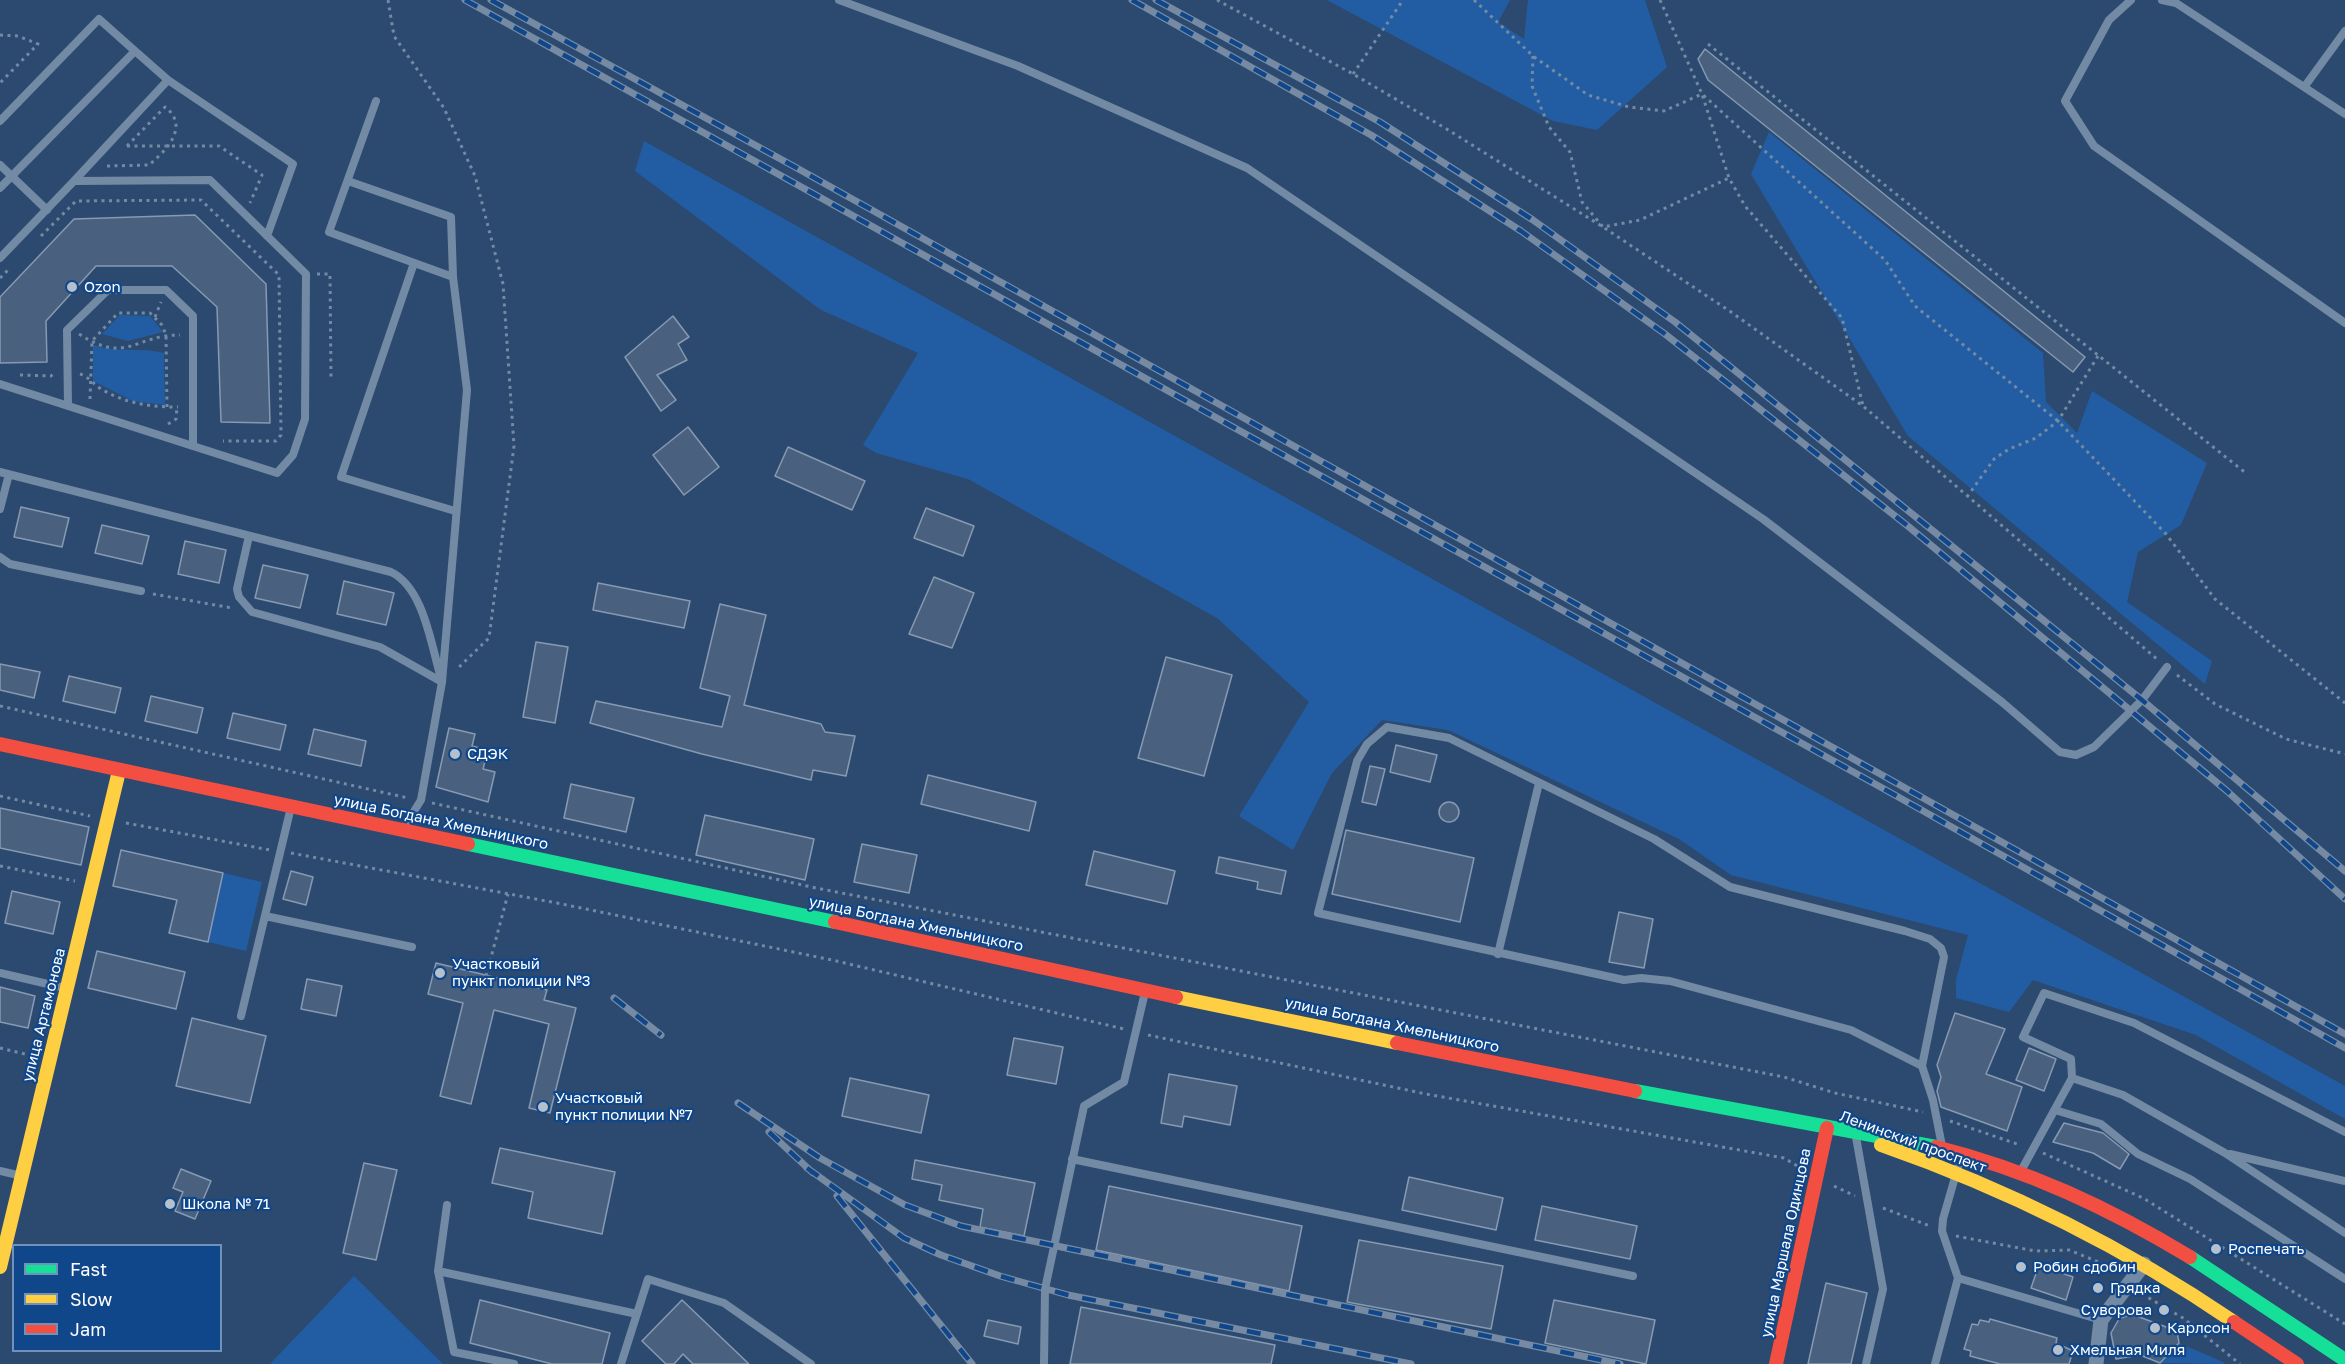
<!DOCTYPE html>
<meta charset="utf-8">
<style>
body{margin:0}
#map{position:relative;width:2345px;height:1364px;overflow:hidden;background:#2c4a6f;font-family:"Golos Text",sans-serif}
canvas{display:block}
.legend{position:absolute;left:12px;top:1244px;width:210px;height:108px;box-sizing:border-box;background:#10478b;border:2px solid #7091b9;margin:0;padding:8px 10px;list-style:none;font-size:18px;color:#fff}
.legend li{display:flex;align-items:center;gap:12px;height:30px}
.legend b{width:30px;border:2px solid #7091b9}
</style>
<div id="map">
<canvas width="2345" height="1364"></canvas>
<ul class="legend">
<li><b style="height:8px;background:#16e098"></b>Fast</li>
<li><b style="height:8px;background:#ffcf43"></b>Slow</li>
<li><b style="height:8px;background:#f24e42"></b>Jam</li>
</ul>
</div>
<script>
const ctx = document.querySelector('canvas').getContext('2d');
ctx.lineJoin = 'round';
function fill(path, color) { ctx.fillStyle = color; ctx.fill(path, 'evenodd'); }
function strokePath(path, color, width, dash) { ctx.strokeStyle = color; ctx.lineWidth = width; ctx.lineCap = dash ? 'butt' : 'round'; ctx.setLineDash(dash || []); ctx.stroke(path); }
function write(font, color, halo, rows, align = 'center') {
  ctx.font = font + ' "Golos Text",sans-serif'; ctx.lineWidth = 4.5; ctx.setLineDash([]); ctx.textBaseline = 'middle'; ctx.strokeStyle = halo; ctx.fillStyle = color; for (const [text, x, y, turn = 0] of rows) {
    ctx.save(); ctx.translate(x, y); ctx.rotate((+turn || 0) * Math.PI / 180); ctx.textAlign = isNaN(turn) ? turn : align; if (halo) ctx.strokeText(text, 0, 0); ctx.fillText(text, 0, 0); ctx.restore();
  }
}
fill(new Path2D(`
 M1327,0H1510L1498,22L1524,39L1528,0H1645L1667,67L1597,130L1553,121Z
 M1769,132L2043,353L2046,402L2077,433L2092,391L2207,463L2181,525L2138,552L2127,602L2212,661L2205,684L1908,436L1751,174Z
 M644,141L2345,1086V1119L2196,1035L2033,980L2009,1012L1956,998V980L1968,935L1731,875L1679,839L1448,730L1382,720L1332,773L1293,850L1239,816L1309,702L1217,618L968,479L876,453L863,445L918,353L821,310L635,171Z
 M120,315L150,316L163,332L128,341L102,334Z
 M93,345C117,353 140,347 164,353L165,405L133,401L93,381Z
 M223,873L262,882L246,951L208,942Z
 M354,1276L443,1364H270Z
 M2179,1343L2223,1362L2225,1364L2160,1363Z`), '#225da3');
const building = new Path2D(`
 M1705,49L2085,357L2073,372L1708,80L1698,59Z
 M195,215L266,284L270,423L221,422L217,307L172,266H96L46,321L47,362L0,363V297L74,219Z
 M673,316L689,337L678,344L687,360L657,375L676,400L661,411L625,357Z
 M688,427L719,467L684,495L653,455Z
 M788,447L865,481L852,510L775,476Z
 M21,507L69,518L62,547L14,537Z
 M926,508L974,526L963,556L914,538Z
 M102,525L149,536L142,564L95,553Z
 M185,541L226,550L219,583L178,574Z
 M263,565L308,575L300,608L255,598Z
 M934,577L974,593L952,648L909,634Z
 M344,581L394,593L386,625L337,614Z
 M598,583L690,601L684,628L593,610Z
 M720,604L766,615L744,705L821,724L825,732L855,736L846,776L813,770L811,780L702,754L590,723L596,701L722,727L730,696L700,688Z
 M536,642L568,647L555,723L523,717Z
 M1166,657L1232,675L1204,776L1138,758Z
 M0,664L40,672L34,698L0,690Z
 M69,676L121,688L115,713L63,701Z
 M151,696L203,708L197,733L145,721Z
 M233,713L286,725L280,750L227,738Z
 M449,728L475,734L472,746L488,750L483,769L495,772L488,802L436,787Z
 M314,729L366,741L361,766L308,754Z
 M1396,745L1437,755L1430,782L1390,772Z
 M1370,766L1385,769L1376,805L1362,802Z
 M928,775L1036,802L1029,831L921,804Z
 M571,784L634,798L626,832L564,818Z
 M1439 812a10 10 0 1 1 20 0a10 10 0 1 1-20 0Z
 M0,808L89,827L81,865L0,848Z
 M705,815L814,839L805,880L696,855Z
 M1346,830L1474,858L1460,922L1332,894Z
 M862,844L917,855L909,893L854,882Z
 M121,850L223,873L208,942L169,933L177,900L113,886Z
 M1094,851L1175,871L1167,904L1086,885Z
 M1219,857L1286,871L1281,894L1257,889L1258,882L1216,873Z
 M291,871L313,877L306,905L283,899Z
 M12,891L60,902L53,934L5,923Z
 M1619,912L1653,919L1644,968L1609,962Z
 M97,951L185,972L176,1009L88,988Z
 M436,963L547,990L544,1000L576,1008L550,1113L529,1108L549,1024L494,1010L471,1104L440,1096L463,1003L428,994Z
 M307,979L342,986L336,1016L301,1009Z
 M0,987L35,996L28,1028L0,1022Z
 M1955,1013L2005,1029L1986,1074L2022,1087L2007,1131L1941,1107L1937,1091L1941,1077L1937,1065Z
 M192,1018L266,1036L250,1103L176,1086Z
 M1014,1038L1063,1047L1056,1084L1007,1075Z
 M2029,1048L2056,1059L2044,1091L2016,1080Z
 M1169,1074L1237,1086L1230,1125L1184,1116L1182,1127L1161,1123Z
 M850,1078L929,1095L921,1133L842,1116Z
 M2064,1123L2103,1133L2129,1154L2120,1169L2093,1153L2053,1142Z
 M500,1148L615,1172L602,1234L528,1218L533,1192L492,1183Z
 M915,1160L1035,1183L1024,1236L980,1227L983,1209L939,1200L942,1185L912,1179Z
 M364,1163L397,1170L376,1260L343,1253Z
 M181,1169L211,1181L195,1219L175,1211L183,1192L173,1188Z
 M1409,1177L1503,1198L1496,1230L1402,1210Z
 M1109,1186L1302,1226L1289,1291L1096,1250Z
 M1542,1206L1637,1226L1630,1259L1535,1240Z
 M1359,1240L1503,1266L1491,1329L1347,1302Z
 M2039,1265L2073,1277L2066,1300L2031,1288Z
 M1826,1283L1867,1293L1851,1364H1808Z
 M480,1300L610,1333L602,1364H552L470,1343Z
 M682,1300L749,1364H693L683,1354L674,1364H666L642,1341Z
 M1554,1300L1655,1320L1646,1364L1545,1343Z
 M1081,1307L1275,1345L1271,1364H1070Z
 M2131,1314L2177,1331L2179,1343L2160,1363L2140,1355L2116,1359L2111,1333L2119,1319Z
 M1990,1319L2057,1338L2056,1343L2073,1351L2069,1364H2000L1970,1356L1971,1351L1964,1349L1972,1324L1978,1325L1980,1320L1989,1322Z
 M988,1320L1021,1327L1018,1344L984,1336Z`);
fill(building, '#49617f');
strokePath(building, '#879ab2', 1.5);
strokePath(new Path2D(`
 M388,0L394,36L444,108L475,176L503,284L514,446L489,638L457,669
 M1217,0L1353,74L1445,128L1603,227L1731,312L1863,406L2158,660
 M1474,0L1533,56L1588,95L1629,107L1664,111L1702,94L1729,178L1745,206L1842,318L1863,406
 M1660,0L1702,94L1885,260L1915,306L2058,421L2166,534L2215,599L2345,703
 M0,35L18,36L38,44L0,83
 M1708,44L2247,474
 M1533,56L1532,86L1549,127L1570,152L1582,202L1603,227L1640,220L1729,178
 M1353,74L1403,0
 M127,146H219L262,175L250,203
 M107,166L149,165C167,150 190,126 165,107L126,147
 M41,236L76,201L201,200L279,275L281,435L276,441H223
 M317,274H330L331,379
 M0,278L9,269
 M155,317L161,302
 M79,334C127,365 134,335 180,335
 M80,374C88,376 95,386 103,390C127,404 152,407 178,407
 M20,375L51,376L54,373
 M90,399L92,341L118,313H150L162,325L166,335L167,407
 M168,424L176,419L177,407
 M1967,497L1994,459L2009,449L2036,438L2058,421L2098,356
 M153,594L232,608
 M2177,675L2215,704L2286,739L2345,754
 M0,706L408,798
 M0,796L90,816
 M432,803L816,888L1784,1077L1835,1093L1923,1112
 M126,823L270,850
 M291,853L557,903L832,960L1124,1029
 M0,866L75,881
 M486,976L508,894
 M1148,1035L1426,1094L1784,1158L1799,1167
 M0,1048L33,1056
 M1950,1121L2020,1145
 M2043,1153L2143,1198L2345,1324
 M1834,1186L1855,1196
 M1883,1208L1930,1226
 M1956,1236L2035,1251L2069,1250L2101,1263
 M2142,1294L2183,1318L2240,1364`), '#738aa4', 3, [3, 4.5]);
strokePath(new Path2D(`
 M839,0L1018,66L1247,168L1763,519L2002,702L2060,752L2076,755L2094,747L2142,700L2167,667
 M2131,0L2109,20L2065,101L2094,146L2345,323
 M2162,0L2176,3L2345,114
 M2305,86L2345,31
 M376,101L329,232L453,277
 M0,121L99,19L135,51
 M0,165L47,210
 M74,181L168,80L293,164L267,236
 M348,181L451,217L453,277L467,390L442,682L421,800L403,829
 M0,188L135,51L168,80
 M0,258L74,181L210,180L306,274L305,419L293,455L277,473L0,384
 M414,263L341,477L455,511
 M68,406L67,330L108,290H166L193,316V446
 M0,472L391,572C424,588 431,645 441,678
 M0,509L9,474
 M249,536L237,589L239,597L252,612L380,647L442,682
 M0,557L10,564L141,591
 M265,916L412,947
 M1498,954L1539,783
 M0,973L65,988
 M241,1016L291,807
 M1922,1066L1944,957L1941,948L1930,939L1905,931L1730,887L1654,839L1449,738L1387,727L1367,744L1357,761L1318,913L1624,980L1641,978L1670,981L1851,1030L1922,1066L1933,1100L1942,1146
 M2072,1078L2071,1059L2023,1037L2044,993L2134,1023L2345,1132
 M2055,1110L2101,1124L2138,1154L2190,1179L2345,1279
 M1856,1137L1883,1289L1866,1364
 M2230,1154L2345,1181
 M1072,1159L1633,1276
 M0,1171L22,1176
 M2021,1171L2072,1078L2123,1095L2225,1153L2345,1233
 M447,1205L438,1271L454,1352L514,1364
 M438,1271L637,1314
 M1958,1278L1942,1231L1943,1219L1962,1153
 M621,1364L648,1279L724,1303L811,1364
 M1044,1364L1045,1289L1084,1106L1124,1082L1145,992
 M1935,1364L1958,1278L2101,1320`), '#738aa4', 8);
strokePath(new Path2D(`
 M2096,1364L2101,1320L2144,1264`), '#738aa4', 15);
strokePath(new Path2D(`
 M468,844L835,922
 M1635,1091L1936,1147
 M2190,1257L2345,1360`), '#16e098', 14);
strokePath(new Path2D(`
 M1176,997L1397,1043
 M1881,1145C2007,1189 2124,1247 2234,1322
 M0,1267L119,771`), '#ffcf43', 14);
strokePath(new Path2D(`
 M0,744L468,844
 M835,922L1176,997
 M1397,1043L1635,1091
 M1936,1147C2028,1170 2109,1208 2190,1257
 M2234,1322L2297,1364
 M1776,1364L1827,1128`), '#f24e42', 14);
const rail = new Path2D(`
 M465,0L1893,794L2345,1048
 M491,0L795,167L2345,1034
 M1132,0L1371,135L1521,231L1665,334L1909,527L2131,711L2227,791L2345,899
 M1156,0L1380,122L1533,220L1675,322L2142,700L2345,871
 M614,998L661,1035
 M738,1103L820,1158L905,1205L961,1226L1620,1364
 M769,1132L813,1173
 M807,1168L904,1238L941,1255L1000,1276L1068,1295L1411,1364
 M837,1196L972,1364`);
strokePath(rail, '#768ba3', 7);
strokePath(rail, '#10478b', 4.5, [14]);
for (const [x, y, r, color] of [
 [72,287,6,"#b5c0cd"],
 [455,754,6,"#b5c0cd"],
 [440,973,6,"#b5c0cd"],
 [543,1107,6,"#b5c0cd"],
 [170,1204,6,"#b5c0cd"],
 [2216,1249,6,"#b5c0cd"],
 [2021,1267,6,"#b5c0cd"],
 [2098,1288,6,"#b5c0cd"],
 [2164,1310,6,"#b5c0cd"],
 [2155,1328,6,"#b5c0cd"],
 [2058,1350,6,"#b5c0cd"]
]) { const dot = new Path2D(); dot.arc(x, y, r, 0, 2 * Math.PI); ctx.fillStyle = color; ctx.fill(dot); strokePath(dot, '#10478b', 2); }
write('15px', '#fff', '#10478b', [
 ["Ozon",84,287],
 ["СДЭК",467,754],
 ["Участковый",452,964],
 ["пункт полиции №3",452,981],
 ["Участковый",555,1098],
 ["пункт полиции №7",555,1115],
 ["Школа № 71",182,1204],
 ["Роспечать",2228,1249],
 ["Робин сдобин",2033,1267],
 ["Грядка",2110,1288],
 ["Суворова",2152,1310,"right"],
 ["Карлсон",2167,1328],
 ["Хмельная Миля",2070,1350]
], 'left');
write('15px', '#fff', '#10478b', [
 ["улица Богдана Хмельницкого",441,822,12],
 ["улица Богдана Хмельницкого",916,924,12],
 ["улица Артамонова",44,1015,-76],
 ["улица Богдана Хмельницкого",1392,1025,12],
 ["Ленинский проспект",1913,1142,20],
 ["улица Маршала Одинцова",1786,1243,-78]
]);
</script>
